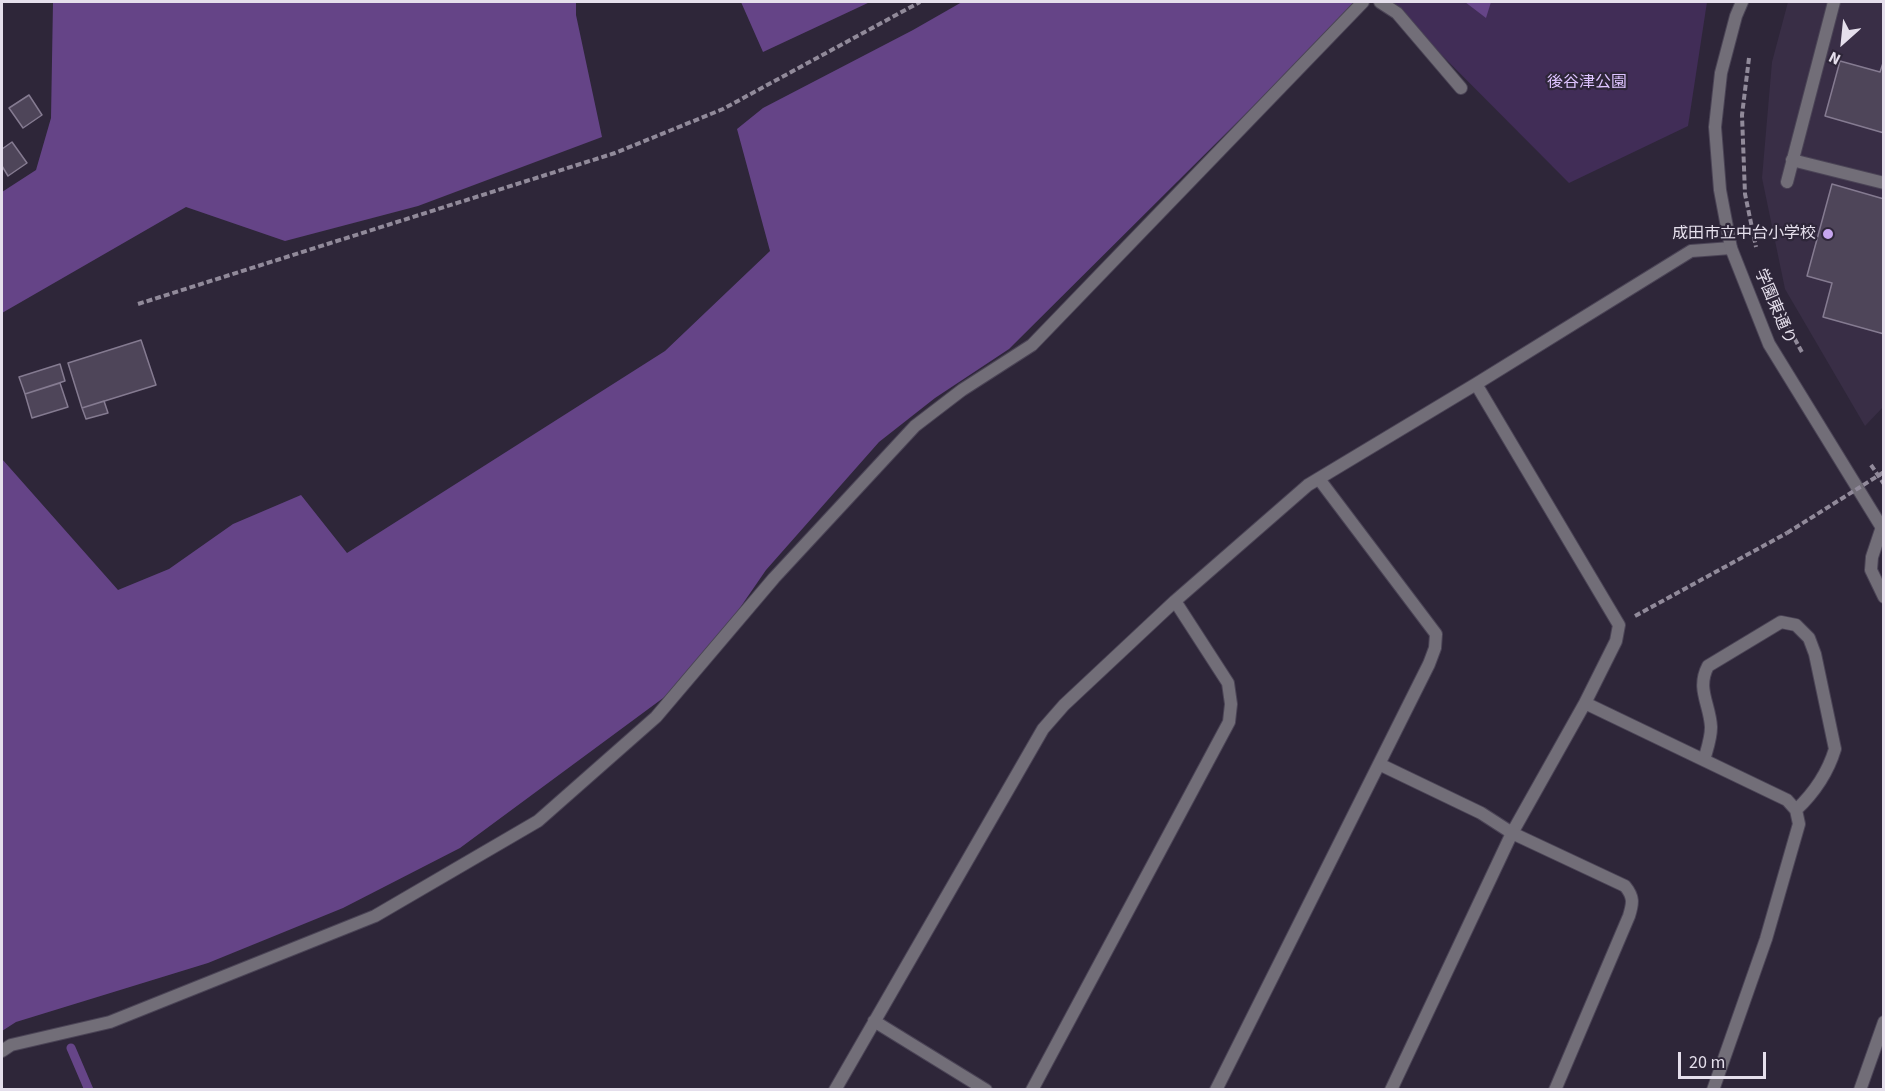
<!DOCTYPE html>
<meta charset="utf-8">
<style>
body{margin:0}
#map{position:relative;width:1885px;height:1091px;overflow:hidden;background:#2e2639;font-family:"Source Sans 3",sans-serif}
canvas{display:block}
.frame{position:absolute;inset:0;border:3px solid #e5dfec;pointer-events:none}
.north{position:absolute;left:1813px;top:12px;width:60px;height:60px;-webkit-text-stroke:4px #2e2639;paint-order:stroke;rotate:207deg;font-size:16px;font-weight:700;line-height:24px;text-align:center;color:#e5dfec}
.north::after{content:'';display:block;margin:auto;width:21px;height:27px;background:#e5dfec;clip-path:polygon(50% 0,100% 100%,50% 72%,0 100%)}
.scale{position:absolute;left:1678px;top:1052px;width:88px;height:27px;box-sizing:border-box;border:3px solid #e5dfec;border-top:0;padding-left:8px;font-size:18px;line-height:21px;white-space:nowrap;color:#e5dfec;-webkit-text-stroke:4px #2e2639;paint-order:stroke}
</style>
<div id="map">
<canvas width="1885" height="1091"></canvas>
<div class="frame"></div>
<div class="north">N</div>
<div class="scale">20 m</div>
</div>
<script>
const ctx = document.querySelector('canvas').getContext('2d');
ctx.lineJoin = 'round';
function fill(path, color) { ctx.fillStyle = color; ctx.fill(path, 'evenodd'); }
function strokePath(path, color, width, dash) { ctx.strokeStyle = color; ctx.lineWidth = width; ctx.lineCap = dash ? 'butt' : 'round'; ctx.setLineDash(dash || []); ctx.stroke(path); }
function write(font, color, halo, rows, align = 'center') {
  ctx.font = font + ' "Source Sans 3","Noto Sans JP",sans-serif'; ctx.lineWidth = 4.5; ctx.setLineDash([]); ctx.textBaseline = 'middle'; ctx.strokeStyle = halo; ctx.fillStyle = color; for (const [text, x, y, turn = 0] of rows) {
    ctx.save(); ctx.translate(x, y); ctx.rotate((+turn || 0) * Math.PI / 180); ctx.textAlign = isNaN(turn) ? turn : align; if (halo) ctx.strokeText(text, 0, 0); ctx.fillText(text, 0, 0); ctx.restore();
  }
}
fill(new Path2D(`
 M1788,2H1883L1884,406L1865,426L1785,289L1762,178L1772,62Z`), '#392e46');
fill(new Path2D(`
 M1389,2H1707L1688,126L1569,183Z`), '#412d57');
fill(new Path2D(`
 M53,2H576V15L602,137L418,206L285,241L186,207L2,313V192L36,170L51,118Z
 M741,2H870L763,52Z
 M962,2H1356L1347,13L1009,349L935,398L879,442L766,570L693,676L460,848L343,908L208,963L16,1022L2,1031V459L118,590L169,569L233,524L301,495L347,553L665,351L770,251L737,129L763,108L913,30Z`), '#654487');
fill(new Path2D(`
 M1465,2H1491L1486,18Z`), '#664588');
strokePath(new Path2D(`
 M71,1048L89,1090`), '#664588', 9);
const building = new Path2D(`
 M1884,60V133L1825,116L1840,61L1880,72Z
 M29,95L42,115L23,128L9,108Z
 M12,142L27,163L8,176L2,166V149Z
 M1832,184L1884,199V334L1823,317L1832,283L1807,276Z
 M141,340L156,385L82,408L68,363Z
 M60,364L65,381L25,394L19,377Z
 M60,383L68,407L32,418L25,394Z
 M104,401L108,413L86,419L82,408Z`);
fill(building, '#4e4559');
strokePath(building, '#857b91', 1.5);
const service = new Path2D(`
 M1380,2L1397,13L1461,88
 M1792,160L1884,183
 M1787,182L1834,2
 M1882,527L1872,557L1871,570L1884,597
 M2,1051L11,1045L110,1022L375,916L538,821L656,717L774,578L915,426L962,390L1032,345L1363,2`);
const minor = new Path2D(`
 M1585,703L1787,800L1796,810L1799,824L1766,939L1713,1090
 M1704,760C1707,749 1711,739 1711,727C1710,704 1696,689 1708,666L1781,622L1796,625L1809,638L1815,654L1835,749C1828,772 1813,794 1796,810
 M1379,764L1481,813L1512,833L1625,886C1634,897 1633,903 1629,916L1555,1090
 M874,1021L986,1090
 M835,1090L1043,729L1064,705L1175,601L1308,485L1476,384L1691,251L1731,248
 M1032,1090L1229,722L1231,704L1228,683L1175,601
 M1216,1090L1429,664L1435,648L1436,634L1319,479
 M1391,1090L1512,833L1585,703L1616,641L1619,625L1476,384`);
const tertiary = new Path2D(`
 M1742,2L1736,16L1721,73L1715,127L1720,190L1731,248L1769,344L1884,531
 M1860,1090L1884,1022`);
strokePath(service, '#4b4456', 14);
strokePath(minor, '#4b4456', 14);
strokePath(tertiary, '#4b4456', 14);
strokePath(new Path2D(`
 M1749,58L1742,115L1745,194L1756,247
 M138,304L615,153L723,109L920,2
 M1786,323L1803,354
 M1871,465L1884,484
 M1635,616L1787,533`), '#918a9a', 4, [6, 3]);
strokePath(service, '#726e78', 12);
strokePath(minor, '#726e78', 12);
strokePath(tertiary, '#726e78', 12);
strokePath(new Path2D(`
 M1787,533L1884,472`), '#918a9a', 4, [6, 3]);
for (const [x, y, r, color] of [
 [1828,234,6,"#c7a6ef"]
]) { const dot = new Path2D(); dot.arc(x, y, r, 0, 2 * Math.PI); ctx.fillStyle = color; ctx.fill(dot); strokePath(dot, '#2e2639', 2); }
write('16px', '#dec4ff', '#2e2639', [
 ["後谷津公園",1587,83]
]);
write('16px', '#e5dfec', '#2e2639', [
 ["成田市立中台小学校",1816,234]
], 'right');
write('16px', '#e5dfec', '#2e2639', [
 ["学園東通り",1774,307,67]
]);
</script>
